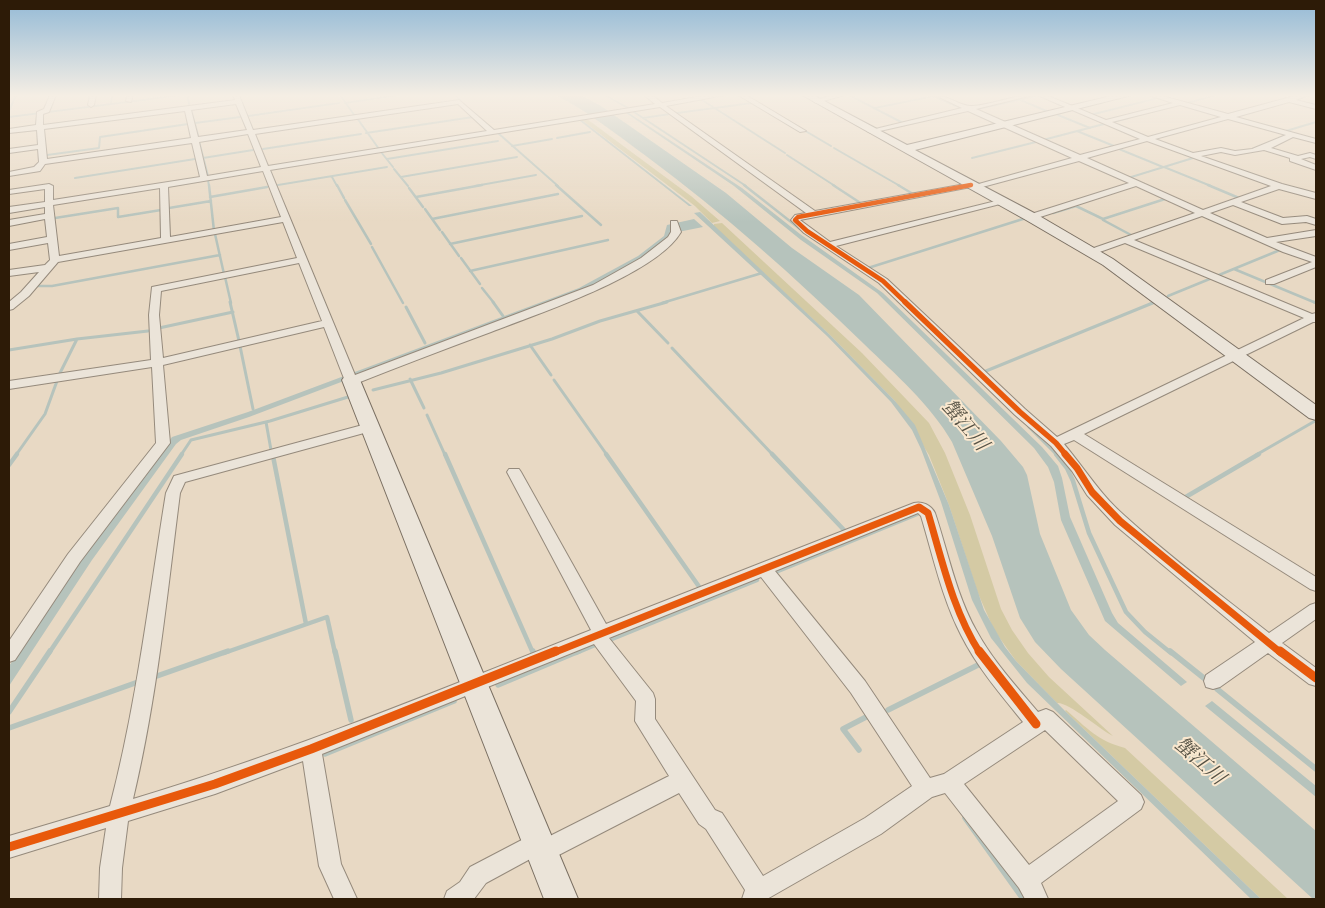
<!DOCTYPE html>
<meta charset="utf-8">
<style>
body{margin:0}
#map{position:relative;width:1325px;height:908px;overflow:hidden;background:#e8d9c4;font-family:"Sorts Mill Goudy",serif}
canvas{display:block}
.frame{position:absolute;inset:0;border:10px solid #2d1b07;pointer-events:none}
</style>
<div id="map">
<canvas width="1325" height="908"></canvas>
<div class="frame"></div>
</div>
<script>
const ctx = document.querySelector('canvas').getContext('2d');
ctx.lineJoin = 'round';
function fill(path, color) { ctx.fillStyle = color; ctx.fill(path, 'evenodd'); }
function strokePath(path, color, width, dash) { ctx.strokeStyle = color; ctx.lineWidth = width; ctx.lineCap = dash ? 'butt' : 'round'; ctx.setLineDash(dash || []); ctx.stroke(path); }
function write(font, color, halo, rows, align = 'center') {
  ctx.font = font + ' "Sorts Mill Goudy","Noto Serif JP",serif'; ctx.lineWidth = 4; ctx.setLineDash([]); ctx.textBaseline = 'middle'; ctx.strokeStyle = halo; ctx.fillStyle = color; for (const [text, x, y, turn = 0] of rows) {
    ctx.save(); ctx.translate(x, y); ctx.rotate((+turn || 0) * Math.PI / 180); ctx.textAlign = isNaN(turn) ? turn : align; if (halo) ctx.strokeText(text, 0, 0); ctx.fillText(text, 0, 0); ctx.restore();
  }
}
fill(new Path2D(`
 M587,119L691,196L720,221L712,223L695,206L583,121L575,120Z
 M722,223L862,353L929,423L945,453L970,515L1001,609L1012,630L1028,653L1049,677L1113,736C1099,729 1069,702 1057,703L1016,661L994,630L977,591L949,505L929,455L895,401L830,335L714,227V224Z
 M1066,710C1087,728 1098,741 1125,748L1288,899H1261L1065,711Z`), '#d4caa4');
fill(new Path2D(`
 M555,95H581L601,106L726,193L792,248L859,295L1001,441L1023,467L1027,475L1040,534L1071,610L1089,635L1105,650L1316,831V899H1313L1061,669L1035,642L1020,618L992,536L952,442C930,404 895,374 864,344C795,277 723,213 646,156C617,135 588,111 555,95Z
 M626,113H629L742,188L800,234L883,293L1042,447L1058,466L1062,478L1070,517L1112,613L1118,623L1187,682L1181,686L1105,621L1061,520L1054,482L1048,467L1034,448L877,293L801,240L734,186Z
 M580,121H583L692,206H689Z
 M700,212L830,335L895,401L915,425L949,505L984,610L1005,647L1016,661L1065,711L1261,899H1251L1027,683L991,638L972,600L941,502L921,449L912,430L891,402L827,336L694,213Z
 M694,219L703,227L673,233L642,258L594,286L249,417L181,440L176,444L92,560L9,686V666L83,557L172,437L248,412L579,288L638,256L664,236L667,225Z
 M1212,701L1316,786V797L1205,706Z`), '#b6c3bc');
strokePath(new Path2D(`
 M187,95L190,107
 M340,95L355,116
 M455,95L461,101
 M605,95L628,108
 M849,95L903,123
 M1012,95L1016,97
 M933,96L963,109
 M1018,99L1049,112
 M702,100L785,153
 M111,102L112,95
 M345,103L398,95
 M462,103L476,115
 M1184,104L1216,95
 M875,108L934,96
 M191,109L199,139
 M973,110L1036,96
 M9,111L16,95
 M634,112L746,186
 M677,113L752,103
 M1058,115L1090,128
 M1090,115L1158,98
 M248,116L339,103
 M9,117L182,95
 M357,118L379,149
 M643,118L670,114
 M195,123L240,117
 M1109,123L1129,118
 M802,129L831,146
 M1077,131L1114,146
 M1286,131L1316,122
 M366,133L473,117
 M498,133L558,186
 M557,138L590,132
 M1043,140L1104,124
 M199,141L208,176
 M512,146L552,139
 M834,148L900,186
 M263,149L361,134
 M1119,149L1163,167
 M381,152L393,167
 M47,155L99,148L100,137L188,124
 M787,155L835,186
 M203,158L253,150
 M972,158L1036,142
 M387,159L498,141
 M1164,167L1211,186
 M394,169L408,186
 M332,177L337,186
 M401,177L517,157
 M75,178L195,159
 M1128,178L1193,158
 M208,180L209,186
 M278,185L387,167
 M475,186L536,175`), '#b6c3bc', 2);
strokePath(new Path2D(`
 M209,185L214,231
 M337,185L344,198
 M556,185L601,225
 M744,185L800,229
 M833,185L862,204
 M898,185L913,194
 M1208,185L1239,198
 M409,188L423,207
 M210,197L267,187
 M416,197L482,185
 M345,200L371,244
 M169,208L211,201
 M425,209L440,230
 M1053,213L1076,206L1103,219L1165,199
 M55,218L118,208V217L161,210
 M432,219L558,194
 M1103,220L1131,235
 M442,232L459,256
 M215,234L224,274
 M450,244L582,216
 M372,247L403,303
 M461,258L480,284
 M868,268L1026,218
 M1234,269L1316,303
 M470,271L608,240
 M1219,275L1280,250L1276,249
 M225,277L231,303
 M38,286H52L220,255
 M482,288L494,303
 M1168,296L1212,278
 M662,303L762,273
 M1152,303L1155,302`), '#b6c3bc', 2.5);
strokePath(new Path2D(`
 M230,302L239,341
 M493,302L503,316
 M1314,302L1316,303
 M406,307L425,343
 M637,311L668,343
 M159,328L233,312
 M530,345L551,375
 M240,346L253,409
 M672,348L773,455
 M9,350L77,339
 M986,371L1155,302
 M59,375L77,339L148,331
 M410,379L424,408
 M554,380L607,455
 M373,390L441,373L552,339L600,321L667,302
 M427,415L445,455
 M266,422L271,450
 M1029,427L1057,455
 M16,455L45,414L57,381
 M181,455L191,440L270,421L348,397
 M1256,455L1315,421`), '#b6c3bc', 3);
strokePath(new Path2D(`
 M445,454L533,653
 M606,454L700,588
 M772,454L844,530
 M1056,454L1067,468L1073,481L1089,533L1126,612L1145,632L1171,653
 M273,456L306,624
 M9,465L17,454
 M1187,499L1184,498L1259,454
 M778,571L917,514
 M612,639L757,580
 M49,653L182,454
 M224,653L327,617L335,653
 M576,653L595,645`), '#b6c3bc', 4.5);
strokePath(new Path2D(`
 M335,651L351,720
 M533,651L534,654
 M1170,651L1205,679
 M157,676L228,651
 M498,685L579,651
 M1217,689L1316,769
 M888,710L982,663
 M9,712L50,651
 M9,728L138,682
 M859,750L843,729L868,716
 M325,754L454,701
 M965,818L1023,899`), '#b6c3bc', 5.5);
const street = new Path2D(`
 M50,95H56L49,112L43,114V125L235,100L233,95H239L253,130L459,100L494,130L655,104L644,95H652L662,103L708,95H725L666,106L815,211L971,183L975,185L1072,158L968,111L871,133L867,131L962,108L935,95C948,95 961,107 972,106C993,105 1012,95 1033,95L976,109L1080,155L1140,139L1037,95H1046L1106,120L1173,103L1148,95H1159L1228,114L1298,95H1309L1296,100L1316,105V109L1289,102L1236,117L1316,139V143L1293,137L1271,148L1298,156L1310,153L1316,155V159L1310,157L1301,159L1316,165V170L1290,161V158L1264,150L1235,155L1221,152L1201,156L1282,184L1316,193V199L1279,189L1241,202L1283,218L1307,216L1316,219V225L1306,222L1282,224L1233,205L1210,213L1267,238L1316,230V236L1276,242L1316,257V267L1274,284H1266V280L1312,262L1283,252L1202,216L1134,240L1312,314L1316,313V322H1313L1084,434L1316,577V591L1310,589L1074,440L1064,444C1085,469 1101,496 1126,517C1171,558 1221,595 1269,633L1310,605L1316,603V619L1282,643L1316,668V686L1309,684L1268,653L1220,687L1213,689L1206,687L1204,681L1206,675L1255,642L1115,525L1087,495L1072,471L1051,446L1015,415L879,283L804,233L791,220L795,215L806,213L660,107L270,170L355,375L593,285L641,258L668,237L671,232V221H677L681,232C656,275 537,314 491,332C445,349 400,366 355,384L351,385L345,381L324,327L163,365L170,443L80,562L15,660L9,662V641L68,554L156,443L152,367L9,389V381L151,360L149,315L152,287L297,258L283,222L58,262L29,296L13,309L9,310V302L21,292L39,272L9,276V270L45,265L50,260L48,243L9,250V244L47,237L45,219L9,226V220L45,214V207L9,213V207L45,202V189L9,194V190L49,184L53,186V200L200,177L192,143L45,164L40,171L9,176V172L34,167L39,162L38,149L9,153V149L38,145L37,130L9,133V129L36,125L37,112L44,109ZM236,104L247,130L198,137L191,110ZM458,104L487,131L268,166L255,134ZM1180,105L1221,117L1148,137L1112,122ZM185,111L191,138L47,159L44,129ZM1228,119L1286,135L1252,149L1235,151L1221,148L1193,153L1155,139ZM248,134L261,167L207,176L199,142ZM1147,141L1271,186L1203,210L1087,158ZM1079,161L1129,183L1028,215V219H1034L1136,186L1195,213L1088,250V254H1094L1125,243L1304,318L1057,437L1025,409L887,279L836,246L1004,203V199L830,242L800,220L971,187L975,189ZM263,171L281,217L170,237L168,187ZM160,188L161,238L59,256L53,205ZM299,263L322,321L163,358L159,315L161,291Z
 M90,95H96L94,105L91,107L88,105Z
 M127,95H133L131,102L126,101Z
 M738,95H746L806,131L800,132Z
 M832,95H845L816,103L813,101Z
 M370,423L377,427L375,430L185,482L180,493C167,595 157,699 133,799C289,752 440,690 591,630L507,472L509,469H519L521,472L606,624L914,503C922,501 931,505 935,513C948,552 956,594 976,630C992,660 1016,686 1038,712L1046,709L1053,712L1141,795L1144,802L1141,809L1041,883L1048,899H1025L1019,888L945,793L932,797L881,834L767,899H742L745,890L706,829L699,824L679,793L549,860L541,863L532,858L486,883L474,899H444L447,891L460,882L470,867L537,832L545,835L546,838L669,776L635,721L636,701L594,644L322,754L341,864L357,899H334L319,866L303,761L215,794L128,821L122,868L121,899H99L100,868L106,828L9,858V836L110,806C137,703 149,597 166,493L174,476ZM918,513L921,516C933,556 942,598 961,635C977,667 1001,695 1023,722L944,774L930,778L865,681L775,571ZM761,577L851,693L912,786L865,818L763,876L722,813L715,810L655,719V699L653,693L609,638ZM1045,730L1118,801L1029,865L964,784Z`);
const secondary = new Path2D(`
 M802,95H813L907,145L1115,95H1132L915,150L1036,214L1113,259L1316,405V420L1309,418L1103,265L1026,220Z
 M351,375L357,376L360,380L578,899H544L342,380L345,376Z`);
strokePath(street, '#958a7c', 2);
strokePath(secondary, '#7b7063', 2);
fill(street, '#ebe4d9');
fill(secondary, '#ebe4d9');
strokePath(new Path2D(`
 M964,186L971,185`), '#e8590c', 3);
strokePath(new Path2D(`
 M906,303L883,281L807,231L795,220L798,217L971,185`), '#e8590c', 4.5);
strokePath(new Path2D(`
 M905,302L1020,412L1056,443L1066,455`), '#e8590c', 5.5);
strokePath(new Path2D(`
 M1065,454L1077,468L1092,492L1120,521L1281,653
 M553,653L919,507L928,513C942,560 953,611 980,653`), '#e8590c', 7);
strokePath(new Path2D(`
 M979,651L1036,724
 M1280,651L1316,678
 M9,847L215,784L311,749L556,651`), '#e8590c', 9);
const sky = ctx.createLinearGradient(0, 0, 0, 222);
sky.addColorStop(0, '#94bad6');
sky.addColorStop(0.43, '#f5eee4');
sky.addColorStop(1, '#f5eee400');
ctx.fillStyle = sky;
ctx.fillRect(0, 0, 1325, 222);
write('italic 20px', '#565245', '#fae8cf', [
 ["蟹江川",963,427,50],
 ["蟹江川",1198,763,42]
]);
</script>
